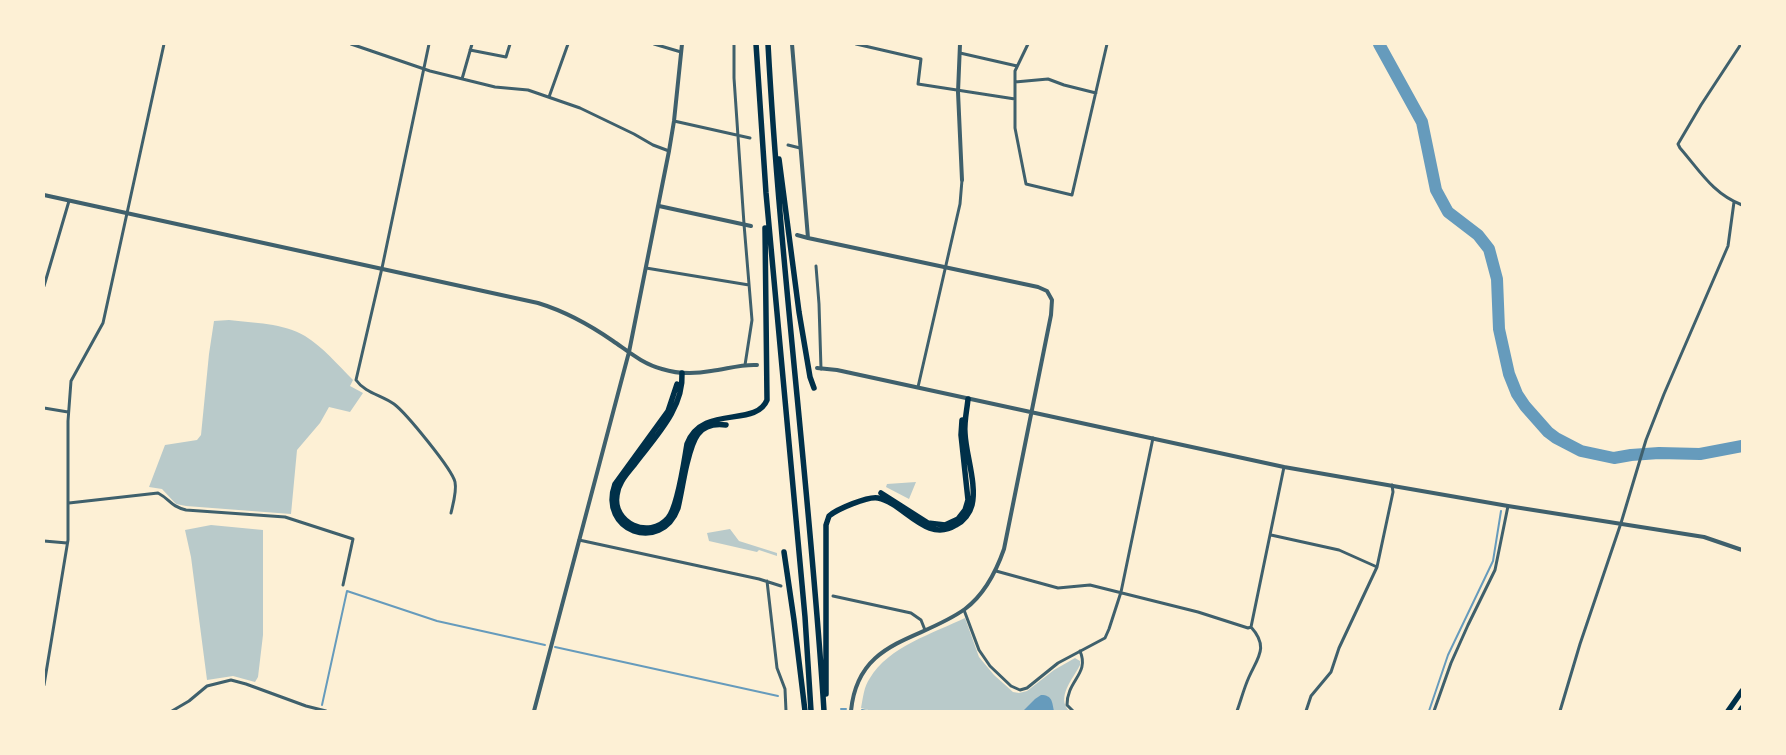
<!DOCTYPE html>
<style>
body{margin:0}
#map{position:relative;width:1786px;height:755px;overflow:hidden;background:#fdf0d5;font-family:Inter,sans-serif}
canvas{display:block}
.frame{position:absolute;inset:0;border:45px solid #fdf0d5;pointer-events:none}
</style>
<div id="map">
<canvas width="1786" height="755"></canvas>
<div class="frame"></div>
</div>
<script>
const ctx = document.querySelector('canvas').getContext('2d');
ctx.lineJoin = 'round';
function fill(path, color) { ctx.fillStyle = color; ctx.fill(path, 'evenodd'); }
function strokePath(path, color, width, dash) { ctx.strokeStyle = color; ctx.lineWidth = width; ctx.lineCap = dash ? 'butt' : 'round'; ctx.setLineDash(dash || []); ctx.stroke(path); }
fill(new Path2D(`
 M229,320C253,323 284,323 305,336C323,347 338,365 353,380L350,386L363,393L350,412L329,407L320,423L297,450L291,514L186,506L176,504L162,489L149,487L165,445L197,440L201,435L209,354L214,321Z
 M916,482L909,499L886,487L887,484Z
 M211,525L263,530V635L258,677L255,682L233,676L207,680L191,557L185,530Z
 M730,529L739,541L777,553V556L759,550L757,552L709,541L707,533Z
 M965,618L979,657L994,675L1013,692L1019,693L1027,691L1054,670L1075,658L1080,661V665C1073,679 1056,697 1069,711H872L861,708C863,698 864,686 870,678C888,647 934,633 965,618Z`), '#b9caca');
fill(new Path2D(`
 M1041,695C1053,695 1052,703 1054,711H1023L1035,699Z`), '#669bbc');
strokePath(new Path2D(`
 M555,647L778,696
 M322,705L347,591L437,621L545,645
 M841,709H846
 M862,710L867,711
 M1429,711L1448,655L1493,561L1501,511`), '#669bbc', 2);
strokePath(new Path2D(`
 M1379,44L1422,122L1436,190L1448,212L1478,235L1489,249L1497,279L1499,329L1509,374L1517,394L1525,406L1548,432L1556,438L1581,451L1614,458L1631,455L1659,453L1700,454L1742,446`), '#669bbc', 12);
strokePath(new Path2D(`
 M351,44L430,71L495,87L528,90L580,108L634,134L653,145L669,151
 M429,44L382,268L356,380C365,393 381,395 394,404C406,413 452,469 455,482C457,491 453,504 451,513
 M654,44L681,52
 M734,44V78L744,224L752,320L745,365
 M856,44L921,59L918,84L1015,99
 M1028,44L1015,71V128L1026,184L1072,195L1107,44
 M1741,44L1701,105L1678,144L1680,148C1700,171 1713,194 1742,205
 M470,50L506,57L510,44
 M960,53L1017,66
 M462,79L472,44
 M1015,82L1048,79L1064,85L1096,93
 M549,97L568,44
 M674,121L750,138
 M788,145L800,148
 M816,266L819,304L821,369
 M646,268L749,285
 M44,286L69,201
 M918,387L960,204L962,180
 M44,408L68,412
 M69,503L158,493C171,500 170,506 186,510L285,517L353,539L343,585
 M1271,535L1339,550L1377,567
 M579,540L759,579L781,586
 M44,541L67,543
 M996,571L1058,588L1090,585L1198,612L1248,628L1251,627L1284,467
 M767,581L777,668L785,689L786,711
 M833,596L911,613L921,620L925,630
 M964,610L979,650L990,666L1011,686L1020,690L1027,688L1058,663L1105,638L1109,629L1121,592L1153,438
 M44,685L68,540V421L71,381L103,323L164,44
 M172,711L189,701L207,686L231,680L246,684L306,706L326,711
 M1073,711L1067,705C1067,680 1090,674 1080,651
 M1237,711C1241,700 1244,688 1249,677C1258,657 1269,647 1251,627
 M1306,711L1311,696L1331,672L1339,648L1377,567L1393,492L1392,485
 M1434,711L1451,663L1468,625L1495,570L1508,506
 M1560,711L1580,644L1621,523L1646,440L1664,394L1728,246L1734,202`), '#3f606c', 3);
strokePath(new Path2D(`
 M792,44L808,238L1038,287L1047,291L1052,300L1051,315L1004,549C996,572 985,594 965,609C919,642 858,639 851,711
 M960,44L958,92L962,180
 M44,195L538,303C564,311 590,325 613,341C629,352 643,364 662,369C678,374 695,374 711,371C727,369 741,364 757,365
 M659,206L751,226
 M797,235L808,238
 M817,368L837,370L1284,467L1508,506L1704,537L1742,550
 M534,711L629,352L669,151L674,121L682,44`), '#3f606c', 4);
strokePath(new Path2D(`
 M1728,711L1742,691
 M1740,711L1742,708`), '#003049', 5.5);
strokePath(new Path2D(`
 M756,44L766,193L805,617L811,711
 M768,44C780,267 810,488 824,711
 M779,159L799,312L810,377L814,388
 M682,373C684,409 654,438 634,465C627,474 618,483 617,495C612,523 649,540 668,518C678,506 684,461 687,444C702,404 756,428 767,400L765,228
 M677,384L668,411L615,484C598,531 661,554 678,508C681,495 683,482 686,468C692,444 695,421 726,425
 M881,493L928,523L945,525L958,519L965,510L968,500L961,435L962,420
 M784,552L794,620L805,711
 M826,694V525L829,516C837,509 868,496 878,498C904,503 926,544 956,525C964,521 970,513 972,505C977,484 966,455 965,433C964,422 967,410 968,399`), '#003049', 5.5);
</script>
